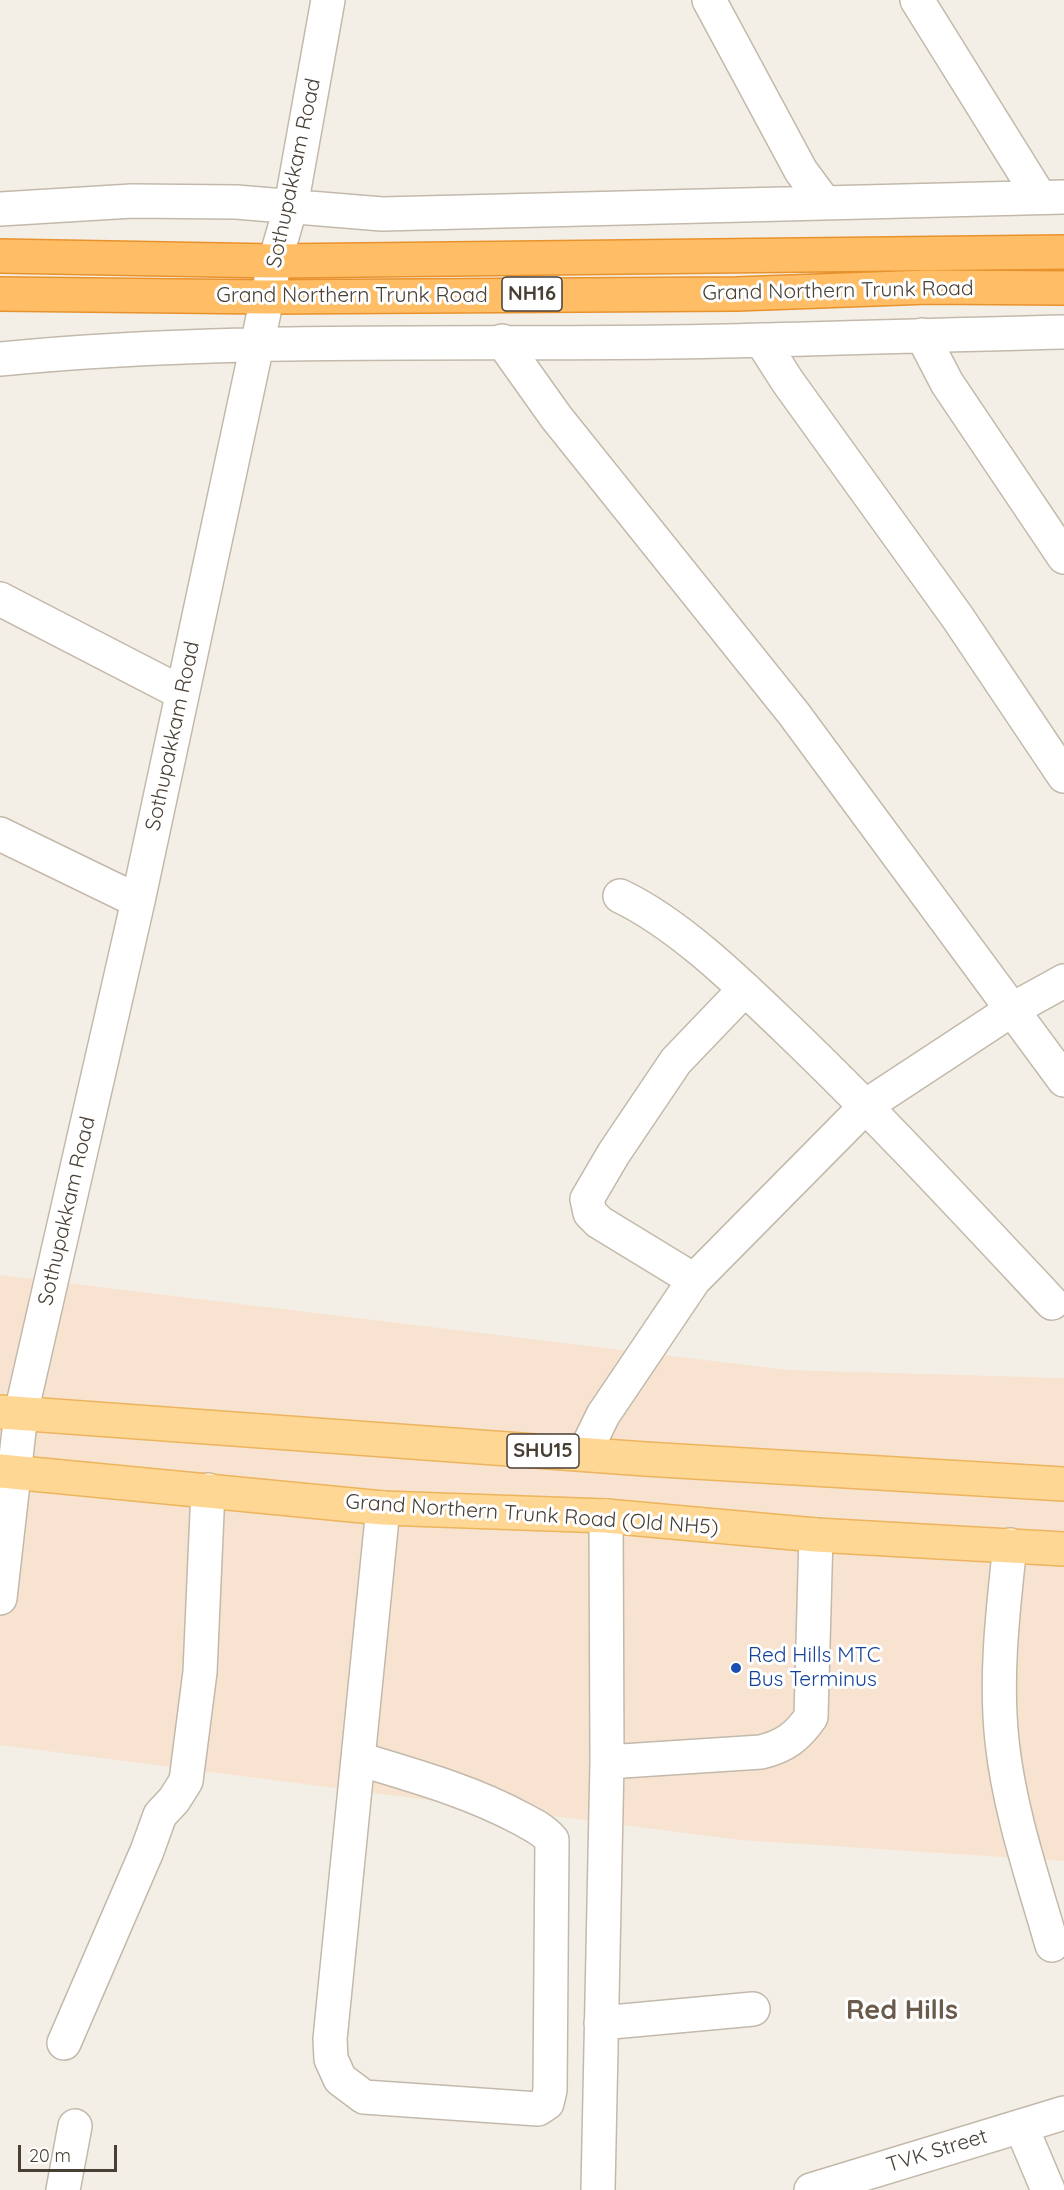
<!DOCTYPE html>
<style>
body{margin:0}
#map{position:relative;width:1064px;height:2190px;overflow:hidden;background:#f4efe6;font-family:Quicksand,sans-serif}
canvas{display:block}
.scale{position:absolute;left:18px;top:2145px;width:99px;height:27px;box-sizing:border-box;border:3px solid #483f35;border-top:0;padding-left:8px;font-size:18px;line-height:21px;white-space:nowrap;color:#483f35;-webkit-text-stroke:4px #fff;paint-order:stroke}
</style>
<div id="map">
<canvas width="1064" height="2190"></canvas>
<div class="scale">20 m</div>
</div>
<script>
const ctx = document.querySelector('canvas').getContext('2d');
ctx.lineJoin = 'round';
function fill(path, color) { ctx.fillStyle = color; ctx.fill(path, 'evenodd'); }
function strokePath(path, color, width, dash) { ctx.strokeStyle = color; ctx.lineWidth = width; ctx.lineCap = dash ? 'butt' : 'round'; ctx.setLineDash(dash || []); ctx.stroke(path); }
function write(font, color, halo, rows, align = 'center') {
  ctx.font = font + ' Quicksand,sans-serif'; ctx.lineWidth = 6; ctx.setLineDash([]); ctx.textBaseline = 'middle'; ctx.strokeStyle = halo; ctx.fillStyle = color; for (const [text, x, y, turn = 0] of rows) {
    ctx.save(); ctx.translate(x, y); ctx.rotate((+turn || 0) * Math.PI / 180); ctx.textAlign = isNaN(turn) ? turn : align; if (halo) ctx.strokeText(text, 0, 0); ctx.fillText(text, 0, 0); ctx.restore();
  }
}
fill(new Path2D(`
 M0,1275L788,1370L1064,1378V1861L740,1840L0,1745Z`), '#f8e3d0');
const minor = new Path2D(`
 M709,0L801,171L824,202
 M917,0L1039,196
 M0,209L132,201L236,202L382,214L1064,197
 M922,335L947,383L1064,557
 M761,340L788,382L958,618L1064,776
 M502,341L556,417L794,714L1064,1080
 M0,359C222,337 446,345 668,342C800,340 932,335 1064,332
 M0,599L182,693
 M0,834L138,901
 M620,896C679,924 739,983 787,1029C879,1117 965,1210 1052,1303
 M694,1280L599,1222L590,1213L587,1199L614,1153L676,1061L745,989
 M584,1454L603,1415L694,1280L867,1105L1013,1009L1064,981
 M1010,1545C1003,1610 995,1676 1002,1741C1009,1809 1033,1879 1052,1945
 M0,1598L21,1413L138,901L275,261L291,206L328,0
 M359,1759C415,1776 470,1791 522,1819C533,1825 544,1830 552,1840L550,2090L547,2103L538,2109L364,2097L340,2079L331,2059L330,2039L383,1508
 M607,1762L761,1752C785,1746 797,1737 811,1717L816,1535
 M601,2023L753,2009
 M64,2043L147,1851L160,1815L174,1800L186,1781L200,1672L208,1490
 M1021,2126L1048,2190
 M63,2190L75,2126
 M598,2190L607,1762L606,1516
 M811,2190L1064,2113`);
const major = new Path2D(`
 M0,1412L645,1459L1064,1484
 M0,1471L383,1508L606,1516L816,1535L1064,1549`);
const highway = new Path2D(`
 M0,256L275,261L1064,252
 M0,294L267,297L737,294L929,287L1064,288`);
strokePath(minor, '#c3b9ab', 36);
strokePath(major, '#ecb45d', 36);
strokePath(highway, '#e8922d', 36);
strokePath(minor, '#fff', 33);
strokePath(major, '#ffd794', 33);
strokePath(highway, '#ffbe66', 33);
for (const [x, y, r, color] of [
 [736,1668,6,"#1a4fb4"]
]) { const dot = new Path2D(); dot.arc(x, y, r, 0, 2 * Math.PI); ctx.fillStyle = color; ctx.fill(dot); strokePath(dot, '#fff', 2); }
for (const [x, y, w] of [
 [532,294,60],
 [543,1451,72]
]) { const box = new Path2D(); box.roundRect(x - w / 2, y - 17, w, 34, 4.5); ctx.fillStyle = '#fff'; ctx.fill(box); strokePath(box, '#483f35', 1.5); }
write('bold 20px', '#483f35', null, [
 ["NH16",532,294],
 ["SHU15",543,1451]
]);
write('21px', '#483f35', '#fff', [
 ["Sothupakkam Road",294,173,-78],
 ["Grand Northern Trunk Road",838,291,-1],
 ["Grand Northern Trunk Road",352,296],
 ["Sothupakkam Road",173,736,-78],
 ["Sothupakkam Road",67,1211,-77],
 ["Grand Northern Trunk Road (Old NH5)",532,1515,4],
 ["TVK Street",937,2151,-17]
]);
write('21px', '#164399', '#fff', [
 ["Red Hills MTC",748,1656],
 ["Bus Terminus",748,1680]
], 'left');
write('bold 27px', '#6b5b4b', '#fff', [
 ["Red Hills",902,2011]
]);
</script>
